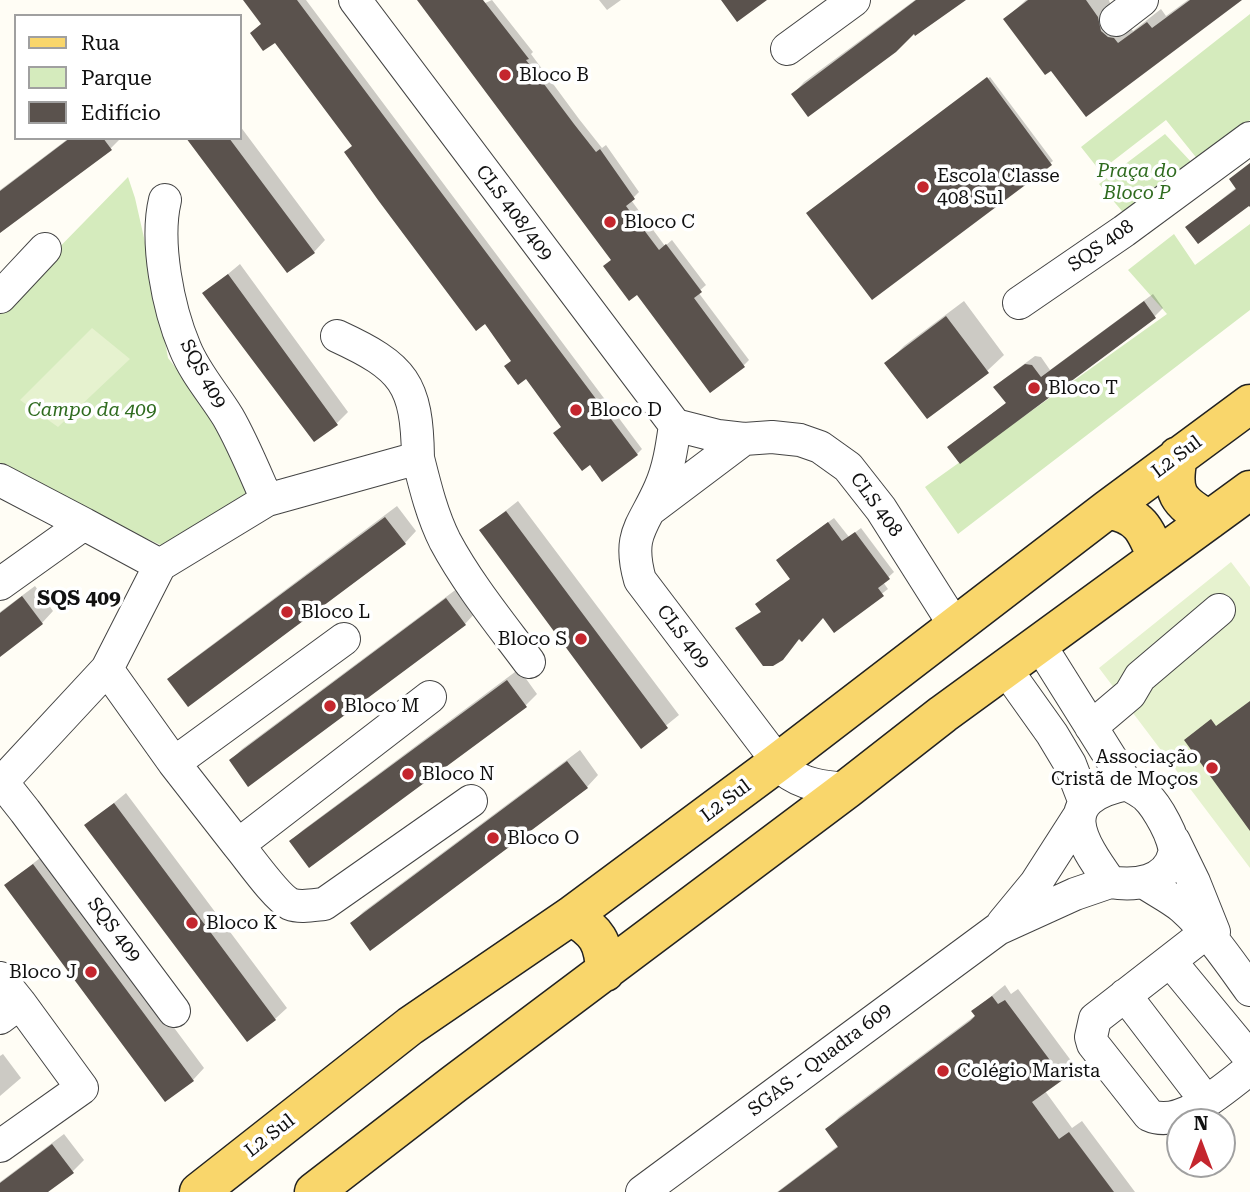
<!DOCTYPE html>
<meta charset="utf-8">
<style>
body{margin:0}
#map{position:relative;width:1250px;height:1192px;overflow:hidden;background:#fffdf5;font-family:"Roboto Serif",serif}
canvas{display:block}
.legend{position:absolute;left:14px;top:14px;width:228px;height:126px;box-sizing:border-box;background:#fff;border:2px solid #a0a0a0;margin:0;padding:9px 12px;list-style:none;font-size:21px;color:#111}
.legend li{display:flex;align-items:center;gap:14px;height:35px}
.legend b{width:35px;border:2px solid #a0a0a0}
.north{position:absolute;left:1166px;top:1108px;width:70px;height:70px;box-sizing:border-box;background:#fff;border:2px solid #a0a0a0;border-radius:50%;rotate:0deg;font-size:19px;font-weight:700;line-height:28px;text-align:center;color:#111}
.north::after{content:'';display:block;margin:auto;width:24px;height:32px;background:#c4262e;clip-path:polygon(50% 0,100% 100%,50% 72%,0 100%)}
</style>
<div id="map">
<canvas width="1250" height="1192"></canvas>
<ul class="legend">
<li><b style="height:9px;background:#f9d66b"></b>Rua</li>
<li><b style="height:19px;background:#d5ebbd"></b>Parque</li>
<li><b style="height:19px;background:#5a524d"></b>Edifício</li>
</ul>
<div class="north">N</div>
</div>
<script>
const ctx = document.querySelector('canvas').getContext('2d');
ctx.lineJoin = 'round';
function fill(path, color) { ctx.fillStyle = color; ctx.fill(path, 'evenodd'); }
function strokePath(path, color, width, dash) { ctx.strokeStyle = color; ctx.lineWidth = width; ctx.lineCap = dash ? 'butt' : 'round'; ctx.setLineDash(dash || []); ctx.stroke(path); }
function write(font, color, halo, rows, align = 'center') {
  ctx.font = font + ' "Roboto Serif",serif'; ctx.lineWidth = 7; ctx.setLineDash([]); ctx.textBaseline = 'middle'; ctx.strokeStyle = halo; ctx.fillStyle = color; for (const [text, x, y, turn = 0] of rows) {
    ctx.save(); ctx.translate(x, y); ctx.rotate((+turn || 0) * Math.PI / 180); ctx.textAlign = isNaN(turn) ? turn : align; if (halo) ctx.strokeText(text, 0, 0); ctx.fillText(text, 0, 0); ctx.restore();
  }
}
fill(new Path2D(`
 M1250,14V120L1199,161L1166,120L1100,171L1081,147Z
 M1165,134L1194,165L1127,217L1099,184Z
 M128,177L135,198L154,282L168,358L206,406L255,488L163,546L74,506L0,465V308Z
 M1250,224V310L958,534L925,487L1167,314L1128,270L1174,234L1195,265Z`), '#d5ebbd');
fill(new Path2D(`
 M92,328L130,359L58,427L20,400Z
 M1231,562L1250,587V868L1099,668Z`), '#e6f2cf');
fill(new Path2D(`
 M245,0H306L642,449L637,454L563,426Z
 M419,0H480L483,4L492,0L533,52L531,54L579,119L602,148L606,145L639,192L631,200L665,246L672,240L706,285L698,292L749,360L744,365L711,390Z
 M599,0H621L607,10Z
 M915,0H959L914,32L793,94L804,82Z
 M1026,0H1109L1114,17L1128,25L1133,31L1161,9L1166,16L1188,0H1239L1052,68L1005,19Z
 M990,77L1053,161L872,298L811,211Z
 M240,126L325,240L314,252L189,138H240Z
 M69,138H121L111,148L0,231V190Z
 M1250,163V203L1187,227L1237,187L1231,179Z
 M240,264L348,412L337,423L204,294Z
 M1153,294L1163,308L1155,316L950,447L1007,402L996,387L1004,379L1035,356L1041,357L1050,370Z
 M964,301L1004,355L987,371L887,363L904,346Z
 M518,501L679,715L641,746L481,530Z
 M397,506L416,531L405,543L170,679L181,668Z
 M834,518L849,537L861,528L894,572L883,582L888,589L834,630L823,616L800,638L787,655L772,664L743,623L762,611L791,578L783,555Z
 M35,586L53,611L42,623L0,654V612Z
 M458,588L476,612L465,624L231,760L242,749Z
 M519,669L537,694L526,705L309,866L291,841L303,830Z
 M580,750L598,775L587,787L352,923L363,912Z
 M126,793L287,1008L275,1019L87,825Z
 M45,854L204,1068L193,1080L6,885Z
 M1005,985L1011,994L1018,989L1075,1066L1045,1091L1072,1128L1082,1121L1135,1192H777L839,1145L827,1129L839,1117L976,1015L973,1011Z
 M3,1054L21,1078L0,1096V1056Z
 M64,1134L84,1160L72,1172L45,1192H0V1182Z`), '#0003');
fill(new Path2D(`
 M243,0H297L638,455L602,482L590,465L582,471L553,433L561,427L526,379L518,385L504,366L511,361L485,324L476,331L378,200L344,152L352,146L275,43L263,51L250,33L261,24Z
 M417,0H483L529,59L526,60L574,124L596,152L600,149L635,199L626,206L659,250L666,244L702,292L694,298L745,367L710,393L637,295L629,301L603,266L611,260Z
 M721,0H767L737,22Z
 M916,0H966L915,36L914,34L896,52L808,117L791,94Z
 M1028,0H1086L1098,17L1101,31L1108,37L1114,38L1118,43L1147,22L1152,28L1190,0H1242L1086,117L1051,71L1045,75L1003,19Z
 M987,77L1052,165L872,300L806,213Z
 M70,138H103L112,150L0,233V191Z
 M186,138H229L315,253L287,273Z
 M1250,163V207L1249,206L1198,244L1185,227L1236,189L1229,179Z
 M228,274L338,425L314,442L202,293Z
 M1144,301L1156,318L960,464L947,447L1006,403L993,387L1025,364L1032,365L1041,377Z
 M946,316L989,373L927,419L884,363Z
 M506,511L668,728L641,749L479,530Z
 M385,517L406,544L188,707L167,679Z
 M828,522L842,541L855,532L890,579L878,588L884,596L834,633L823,618L802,642L799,639L783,660L773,666H763L735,628L761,612L755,604L790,579L776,560Z
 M22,596L43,624L0,657V613Z
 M446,598L466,625L248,787L229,760Z
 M507,680L527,707L309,868L289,841Z
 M1250,701V831L1184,740L1211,719L1216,726Z
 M567,761L588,788L370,951L350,923Z
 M114,803L276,1020L247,1042L84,825Z
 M33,864L194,1081L165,1102L4,885Z
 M992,996L998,1004L1005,1000L1064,1079L1032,1102L1059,1139L1069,1132L1114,1192H778L838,1147L825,1129L970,1021L975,1016L971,1011Z
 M52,1144L74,1173L48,1192H0V1183Z`), '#5a524d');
const minor = new Path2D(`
 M355,0L675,425
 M1116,20L1142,0
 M787,49L854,0
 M0,297L45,249
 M1019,303L1124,231L1250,138
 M675,425C672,446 669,468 660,488C643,527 627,534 640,580L784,770C803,785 824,787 847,789
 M675,425L718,436L744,439L772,437L800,440L820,447L848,467L881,509L955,626
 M418,458C425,486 432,515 445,541C468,584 500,623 529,662
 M0,480L84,524L0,584
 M267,500L418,458C417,383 404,367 337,336
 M651,509L744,439
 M84,524L160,565
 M1038,642L1127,784
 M1005,668L1052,734L1070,764L1085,803
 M107,669L174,763L344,639
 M1091,727L1130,694L1140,677L1219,610
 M174,763L238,845L430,697
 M2,782L107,669L160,565L267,500C255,473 243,443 228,417C214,394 195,373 185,348C168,308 155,242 165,200
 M0,783L2,782L25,811L174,1011
 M1127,784C1133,788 1140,791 1146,796C1156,805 1177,840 1174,854C1167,883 1134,886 1110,882C1080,840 1053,799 1127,784Z
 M1174,841L1194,882L1214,932
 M238,845C249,858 276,897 290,904C300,908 314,905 324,904L471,801
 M1145,883C1157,891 1171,898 1182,907C1209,931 1229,961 1250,990
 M1003,923L1036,883L1079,816
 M1212,928L1095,1019L1091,1037L1093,1044L1149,1115C1181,1130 1225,1087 1250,1069
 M1170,961L1250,1058
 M0,978L20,1003
 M1125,995L1206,1101
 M0,1018L20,1003L82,1088L0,1146
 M642,1192L998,929L1075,894L1110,882`);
const major = new Path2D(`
 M1178,456C1171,494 1177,501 1209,520
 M1108,509C1140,516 1145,528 1157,558
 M571,916C597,931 604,942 605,972
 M199,1192L410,1026L571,916L777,763L1108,509L1250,404
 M314,1192L454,1084L847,789L943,714L1250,490`);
strokePath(minor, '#444', 34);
strokePath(major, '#222', 41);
strokePath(minor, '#fff', 32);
strokePath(major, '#f9d66b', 38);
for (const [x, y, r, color] of [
 [505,75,7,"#c4262e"],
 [923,187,7,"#c4262e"],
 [610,222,7,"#c4262e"],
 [1034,388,7,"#c4262e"],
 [576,410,7,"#c4262e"],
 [287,612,7,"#c4262e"],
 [581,639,7,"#c4262e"],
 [330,706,7,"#c4262e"],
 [1212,768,7,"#c4262e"],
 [408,774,7,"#c4262e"],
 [493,838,7,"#c4262e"],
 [192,923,7,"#c4262e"],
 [91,972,7,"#c4262e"],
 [943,1071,7,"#c4262e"]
]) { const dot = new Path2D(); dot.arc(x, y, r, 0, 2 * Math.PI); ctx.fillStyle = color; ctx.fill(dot); strokePath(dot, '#fff', 2.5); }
write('19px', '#111', '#fff', [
 ["Bloco B",519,75],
 ["Escola Classe",937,176],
 ["408 Sul",937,198],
 ["Bloco C",624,222],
 ["Bloco T",1048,388],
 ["Bloco D",590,410],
 ["Bloco L",301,612],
 ["Bloco S",567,639,"right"],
 ["Bloco M",344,706],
 ["Associação",1198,757,"right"],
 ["Cristã de Moços",1198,779,"right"],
 ["Bloco N",422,774],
 ["Bloco O",507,838],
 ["Bloco K",206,923],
 ["Bloco J",77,972,"right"],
 ["Colégio Marista",957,1071]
], 'left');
write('italic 19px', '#2f6b1f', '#fff', [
 ["Praça do",1137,171],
 ["Bloco P",1137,193],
 ["Campo da 409",92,410]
]);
write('19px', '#111', '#fff', [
 ["CLS 408/409",514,213,53],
 ["SQS 408",1101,246,-35],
 ["SQS 409",203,374,61],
 ["L2 Sul",1177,457,-37],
 ["CLS 408",876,505,54],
 ["CLS 409",683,637,53],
 ["L2 Sul",726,801,-37],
 ["SQS 409",114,930,53],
 ["SGAS - Quadra 609",820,1060,-37],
 ["L2 Sul",270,1136,-38]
]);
write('bold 21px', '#111', '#fff', [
 ["SQS 409",79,599]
]);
</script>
